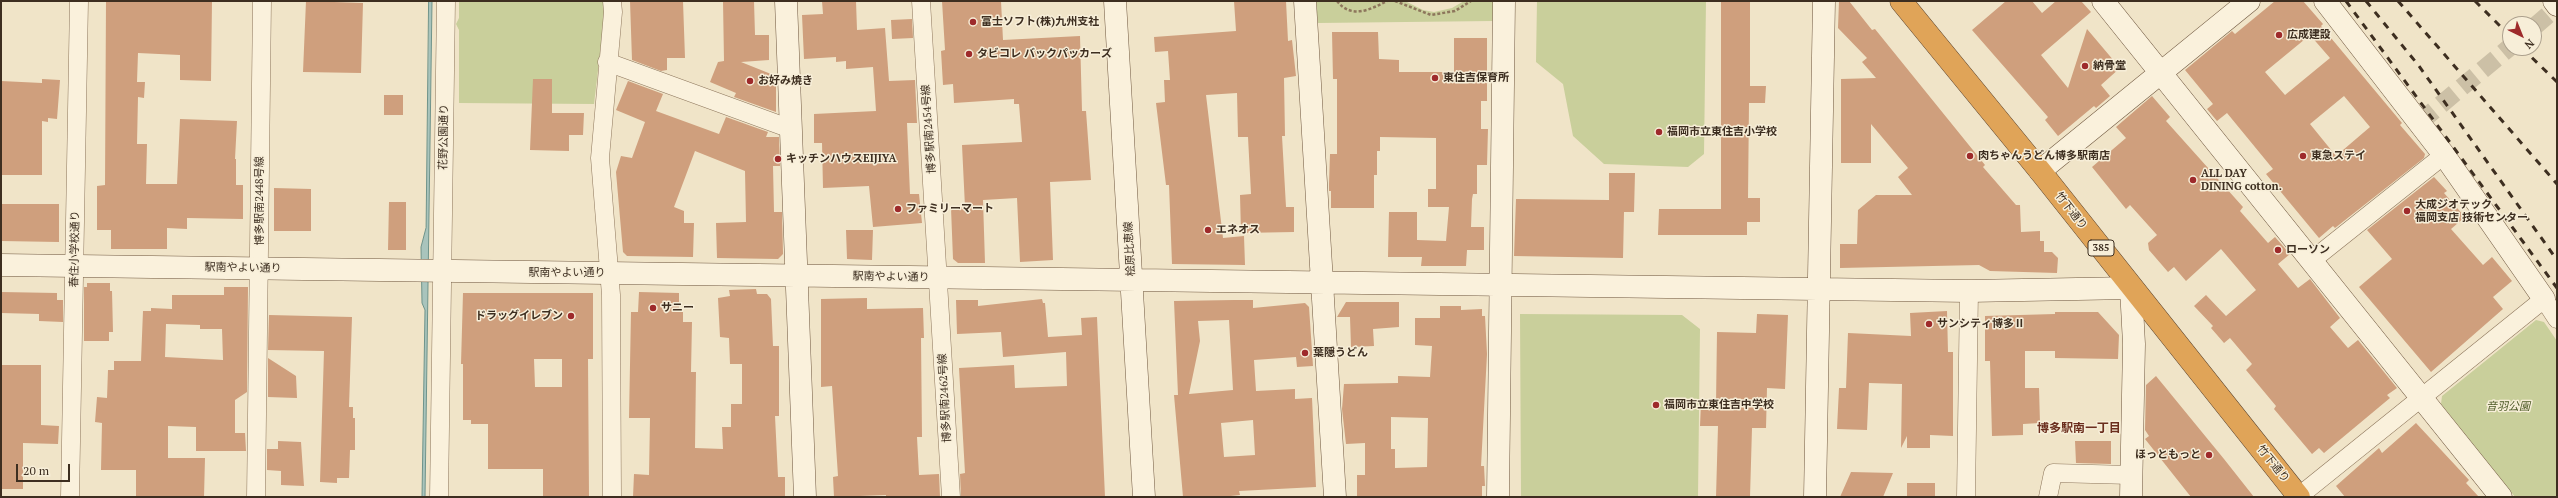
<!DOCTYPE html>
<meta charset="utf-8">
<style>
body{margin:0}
#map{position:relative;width:2558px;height:498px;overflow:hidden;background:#f0e4c8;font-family:"PT Serif",serif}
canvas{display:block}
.frame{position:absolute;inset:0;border:2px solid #3d2e20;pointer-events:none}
.north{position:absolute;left:2502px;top:16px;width:40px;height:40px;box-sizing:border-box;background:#f7eed8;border:1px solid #ada18e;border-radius:50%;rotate:137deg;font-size:11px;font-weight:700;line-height:16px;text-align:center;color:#3d2e20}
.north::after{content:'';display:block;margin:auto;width:14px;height:18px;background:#9e2a2b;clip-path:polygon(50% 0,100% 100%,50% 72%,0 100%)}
.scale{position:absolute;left:16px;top:464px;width:54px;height:18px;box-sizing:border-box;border:2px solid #3d2e20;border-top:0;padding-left:5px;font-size:12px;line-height:14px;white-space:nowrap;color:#3d2e20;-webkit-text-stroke:3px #f7eed8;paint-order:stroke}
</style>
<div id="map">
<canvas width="2558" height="498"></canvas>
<div class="frame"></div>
<div class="north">N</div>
<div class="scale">20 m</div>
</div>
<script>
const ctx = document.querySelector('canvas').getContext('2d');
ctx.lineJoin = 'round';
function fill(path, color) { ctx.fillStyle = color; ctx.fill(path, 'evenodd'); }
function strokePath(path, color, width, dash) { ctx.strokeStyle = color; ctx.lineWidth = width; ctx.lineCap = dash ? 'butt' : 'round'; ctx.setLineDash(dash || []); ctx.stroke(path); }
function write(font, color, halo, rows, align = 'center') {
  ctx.font = font + ' "PT Serif","Noto Sans JP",serif'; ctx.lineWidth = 3; ctx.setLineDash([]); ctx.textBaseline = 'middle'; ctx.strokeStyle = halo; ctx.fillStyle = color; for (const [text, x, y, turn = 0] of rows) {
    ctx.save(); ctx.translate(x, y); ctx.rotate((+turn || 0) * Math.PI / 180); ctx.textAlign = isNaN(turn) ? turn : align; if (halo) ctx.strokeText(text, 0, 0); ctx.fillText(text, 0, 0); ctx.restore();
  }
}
fill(new Path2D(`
 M459,1H603L605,12L594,104L459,103V30L456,24L459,18Z
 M1316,1H1405L1423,10L1434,12L1452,8L1464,1H1494L1493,21L1318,23Z
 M1537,1H1706L1704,154L1688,167L1604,164L1573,136L1563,84L1536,62Z
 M1520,314L1682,315L1700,329L1698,497H1521Z
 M2536,320L2544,322L2557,341V497H2515L2441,404L2442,396Z`), '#c9cf9b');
const water = new Path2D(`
 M429,1H432L425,497H422L425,310L422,303L421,247L426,228Z`);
fill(water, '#a9c4bc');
strokePath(water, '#6f938a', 1);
fill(new Path2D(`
 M106,1H212L211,81L180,80V55L138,53L137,82H145L144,98L138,97L137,144H147L146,184H177L180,119L237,121L235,159H236V185H243V219L187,218V229L167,228V249H111V230H97V186L105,185Z
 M306,1L363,3L361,73L303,72Z
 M630,1H683L685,58H667V70L661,71L632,60Z
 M723,1H754L755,35H769V60L741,62L776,76V112L734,97L736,93L710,82L718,62L724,61Z
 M822,1H856L857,30L885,28L889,81L915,80L917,123H907L910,194H919L922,223L873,227L869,186L823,188L822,143H814V114L876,111L873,67L846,69V61L836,62V57L804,59L802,15L823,14Z
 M942,1H1001L1003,40L1080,36L1082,111H1086L1091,180L1050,182L1053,260L1020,262L1017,198L983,200L985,263H958L953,259L951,208L965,207L962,145L1022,142L1019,104H1014V99L954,103L953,84L943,85L941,51L945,50Z
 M1234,1H1286L1288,41L1292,40L1296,76L1284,78L1285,136H1282L1286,207H1294V232L1241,233L1240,195L1251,194L1248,137H1238L1237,93L1206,95L1223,238L1244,236L1245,265L1172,264L1169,185H1166L1156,103L1165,102L1164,80H1170L1168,51L1155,52L1154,37L1236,31Z
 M1721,1H1750V86H1766L1765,103H1749L1748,198H1760V222H1747V235H1658L1659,209H1721Z
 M1839,1H1849L1872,30L1875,29L1985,165L1983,167L2016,205H2020L2021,232L2040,231V241H2044V252H2052L2058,258L2057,273L1990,271L1979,265L1840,268V244H1857L1858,210L1876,195H1912L1898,177L1908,168L1871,124V163H1841V79L1876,78L1862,62L1867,58L1838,28Z
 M2006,1H2032L2042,13L2056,1H2081L2091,12L2041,55L2068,88L2087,29L2120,68L2101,85L2110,96L2096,108L2094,106L2058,136L2045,120L2048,117L1972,30Z
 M2275,1H2303L2323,24L2321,26L2402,123L2400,125L2425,154L2424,158L2335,228L2333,226L2319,238L2266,174L2273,169L2227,113L2217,121L2207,109L2213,104L2185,70L2232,31L2235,34ZM2310,35L2330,58L2285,95L2265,72ZM2344,96L2370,127L2336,156L2310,124Z
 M912,19L913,38L892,39L891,20Z
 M1332,32H1378L1379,59L1399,60V72H1454V38H1487V101H1481V129H1488L1487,165H1477V194H1473L1472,199L1471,227H1484V250H1467L1466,266H1421L1422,257H1388L1389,212H1417V240L1446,241L1449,207H1428V189H1436V138L1380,137V151H1377V175H1374V208H1331V191H1329V184L1330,154H1337V79H1333Z
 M42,79L60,80L57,119L48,118V122L42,121V175H1V81L42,83Z
 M533,79H552V113H584L583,135H569V151L530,150Z
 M628,81L663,94L656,111L719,134L726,117L768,132L766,137H779L780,166H773L774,212H782L783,254L778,259L717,258L716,223L746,222L745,171L695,151L674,207L684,211V223H694L693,257L627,256L623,252L616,172L621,156L632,158L645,122L616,110Z
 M384,95H403V115H384Z
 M2152,96L2170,117L2166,121L2243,207L2240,211L2268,243L2275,237L2290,254L2278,264L2298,288L2310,279L2340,318L2330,327L2348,348L2358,340L2397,388L2387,395L2390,398L2324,453L2319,448L2312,454L2274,409L2276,406L2246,370L2252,364L2230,338L2224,343L2211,328L2213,326L2194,306L2206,295L2226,316L2256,290L2221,249L2186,281L2174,267L2168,272L2149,250L2148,243L2157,235L2130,205L2126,209L2092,167L2126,138L2116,127Z
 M1609,173H1635L1634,212H1624L1623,258L1514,256L1516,199L1609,200Z
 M2434,177L2447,191L2444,193L2465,217L2451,229L2483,265L2492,257L2512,281L2493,297L2503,309L2431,372L2359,287L2392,259L2367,230Z
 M274,188L311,189V231H274Z
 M389,202H406V250H388Z
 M1,204H59V242L1,241Z
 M846,230H873L872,260L847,259Z
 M87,283H110V291H112L113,332H109V341H84V287H87Z
 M224,287H248L247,392L235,400V433H245L246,451H196V427L168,426V458H205L204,497H136V470H101L102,423L95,422L97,397L107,398L108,370H114V361H141L143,311H151V308L172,309V295H224ZM166,324L200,325V329H222L223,360L165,357Z
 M756,289L757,294H767L771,299L773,346H779V416H775L778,477H785V497H633L634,474L649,475L650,418H629L631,312H638L639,292L679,293V312H683V322H692L691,372H696L695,448L723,449L722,427H731V404H742V364H730L729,338L720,337L718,298L730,296L729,290Z
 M1,292L57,293V300H63V322L39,321V314L1,313Z
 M463,293H593V359H588L589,497H543V469H488V424H471V420H463V364H461ZM534,359H562V387H535Z
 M867,298V309L923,308L924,338H921L922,437H917L919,475L939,474L940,497H886V495L834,497L833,477L838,476L832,386L821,387V299Z
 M1042,299L1043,303H1045L1048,337L1082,335L1081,318L1097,317L1105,497H961L960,474L965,473L959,368L1014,365L1015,388L1067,386L1066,352L1003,357L1001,332L957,334L956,300H978V306Z
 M1234,300H1253V308L1305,303L1309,307L1313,366L1297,367L1296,357L1254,360L1256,391L1295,389V399L1312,398L1316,487L1239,491L1240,495L1221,497H1183L1174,395H1178L1174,301ZM1229,320L1233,390L1189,394L1200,341L1198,321ZM1253,420L1255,455L1224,457L1221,423Z
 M1346,302H1399V327L1373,329L1374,346L1351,347L1350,317H1337Z
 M1440,306H1461V310L1482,309V316H1485L1487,354L1481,466H1484L1485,486H1482V497H1357V475H1365V443L1346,444L1342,409L1344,384L1398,383V376L1430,377L1432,346L1415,345V318H1440ZM1391,417L1428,418L1427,467L1395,468V449H1391Z
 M1947,311L1948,352H1953V436L1930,435V448H1907V436L1901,448L1902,384L1869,383L1867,430L1837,429L1839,388H1846L1848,333L1911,336L1910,313Z
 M2055,312H2098L2119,335L2118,359L2055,358V351H2025V388H2039L2040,423L2023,424V435L1992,436L1990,361H1985V316L2055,314Z
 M1757,314L1788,315L1785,389L1767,388L1766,428H1752L1750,497H1716L1718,426H1700L1701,403L1716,404L1717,332L1756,333Z
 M269,315L352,317L349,407H353V418H355V450H350L349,478H337V483L320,482L324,351L268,350Z
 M268,358L296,376L297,398L268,397Z
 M1,365H41V425L59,426L58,444L23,443V489H1Z
 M2156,376L2224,459L2254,497H2191L2145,439L2149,436L2145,430L2146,385Z
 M2416,423L2469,480L2466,483L2479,497H2345L2336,486L2379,448L2382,453Z
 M278,441L301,442L304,486L281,485V471L267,470V449H278Z
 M2075,441H2111V464L2076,463Z
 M1851,472L1893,473L1883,497H1840Z
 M1907,483H1935V497H1907Z`), '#cf9f7d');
strokePath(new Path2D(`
 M2534,27L2557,7
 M2420,122L2510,47`), '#ccc0a6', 18, [18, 9]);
const street = new Path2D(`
 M612,1L613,12L600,158L611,295L612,497
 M921,1L951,497
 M607,62L791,129
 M2311,261L2444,155
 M70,497L79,1
 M256,497L262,1
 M439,497L446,1
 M1966,497L1969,291
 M2048,497L2053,473L2131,475
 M2298,497L2544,299L2557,319`);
const secondary = new Path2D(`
 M786,1L805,497
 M1115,1L1144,497
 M1305,1L1335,497
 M2103,1L2501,497
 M2325,1L2444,155L2544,299
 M2554,1L2557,5
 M2040,171L2249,1
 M1,265L1969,291L2131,288L2134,344L2131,497
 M1498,497L1504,1
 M1815,497L1824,1`);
const highway = new Path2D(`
 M1901,1L2040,171L2299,497`);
strokePath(street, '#8d765c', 19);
strokePath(secondary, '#6f573f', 23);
strokePath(highway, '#5b4430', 23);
strokePath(new Path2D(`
 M1337,1C1351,19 1370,10 1387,1
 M1395,1L1431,15L1455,11L1471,1`), '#8d765c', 2.5, [3, 2]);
strokePath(street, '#faf1dc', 18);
strokePath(secondary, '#faf1dc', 22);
strokePath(highway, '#e0a458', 22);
strokePath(new Path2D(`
 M2346,1L2557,288
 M2366,1L2419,66L2557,260
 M2398,1L2557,184
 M2475,1L2510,36
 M2522,48L2557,82`), '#3d2e20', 3, [7, 7]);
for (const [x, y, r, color] of [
 [973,22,4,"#9e2a2b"],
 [2279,35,4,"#9e2a2b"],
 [969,54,4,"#9e2a2b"],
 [2085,66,4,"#9e2a2b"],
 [1435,78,4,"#9e2a2b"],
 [750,81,4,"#9e2a2b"],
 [1659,132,4,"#9e2a2b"],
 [1970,156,4,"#9e2a2b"],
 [2303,156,4,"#9e2a2b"],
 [778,159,4,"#9e2a2b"],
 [2193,180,4,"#9e2a2b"],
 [898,209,4,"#9e2a2b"],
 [2407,211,4,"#9e2a2b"],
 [1208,230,4,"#9e2a2b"],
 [2278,250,4,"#9e2a2b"],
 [653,308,4,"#9e2a2b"],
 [571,316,4,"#9e2a2b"],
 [1929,324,4,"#9e2a2b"],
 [1305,353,4,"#9e2a2b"],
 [1656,405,4,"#9e2a2b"],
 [2209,455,4,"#9e2a2b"]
]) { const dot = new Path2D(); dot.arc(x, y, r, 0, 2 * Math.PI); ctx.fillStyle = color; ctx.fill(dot); strokePath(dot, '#f7eed8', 1.5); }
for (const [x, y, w] of [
 [2101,248,26]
]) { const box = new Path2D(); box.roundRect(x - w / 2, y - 8, w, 16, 3); ctx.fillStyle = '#f7eed8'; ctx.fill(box); strokePath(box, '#3d2e20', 1); }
write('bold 10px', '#3d2e20', null, [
 ["385",2101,248]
]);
write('bold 11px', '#3d2e20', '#f7eed8', [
 ["富士ソフト(株)九州支社",981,22],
 ["広成建設",2287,35],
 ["タビコレ バックパッカーズ",977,54],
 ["納骨堂",2093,66],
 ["東住吉保育所",1443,78],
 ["お好み焼き",758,81],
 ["福岡市立東住吉小学校",1667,132],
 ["肉ちゃんうどん博多駅南店",1978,156],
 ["東急ステイ",2311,156],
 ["キッチンハウスEIJIYA",786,159],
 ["ALL DAY",2201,174],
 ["DINING cotton.",2201,187],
 ["大成ジオテック",2415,205],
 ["福岡支店 技術センター",2415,218],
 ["ファミリーマート",906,209],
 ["エネオス",1216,230],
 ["ローソン",2286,250],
 ["サニー",661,308],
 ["ドラッグイレブン",563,316,"right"],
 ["サンシティ博多Ⅱ",1937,324],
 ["葉隠うどん",1313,353],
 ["福岡市立東住吉中学校",1664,405],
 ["ほっともっと",2201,455,"right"]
], 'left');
write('11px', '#3d2e20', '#f7eed8', [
 ["博多駅南2454号線",929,129,-94],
 ["花野公園通り",444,137,-89],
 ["博多駅南2448号線",260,201,-90],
 ["竹下通り",2071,211,52],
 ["春住小学校通り",75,249,-89],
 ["桧原比恵線",1130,249,-93],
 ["駅南やよい通り",243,268,1],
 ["駅南やよい通り",567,273],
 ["駅南やよい通り",891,277,1],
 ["博多駅南2462号線",945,398,-93],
 ["竹下通り",2273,464,51]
]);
write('italic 11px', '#4d5a26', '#f7eed8', [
 ["音羽公園",2508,407]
]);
write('bold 12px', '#6b2e1e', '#f7eed8', [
 ["博多駅南一丁目",2079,429]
]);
</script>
